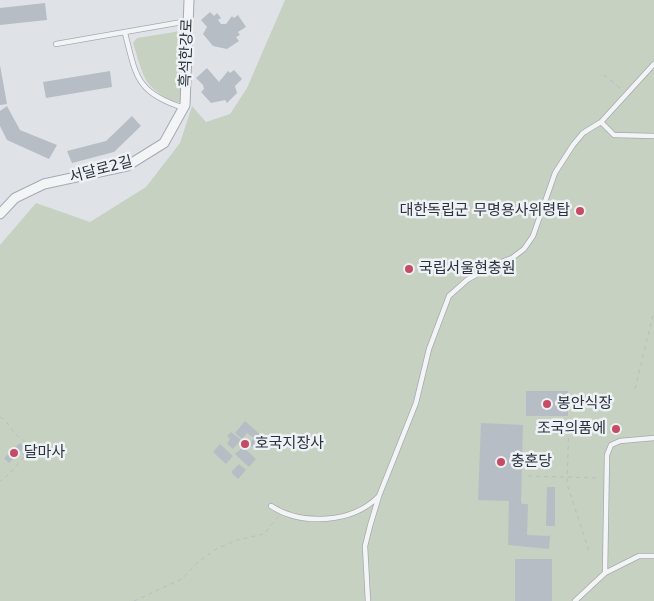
<!DOCTYPE html>
<meta charset="utf-8">
<style>
body{margin:0}
canvas{display:block;background:#dfe3e8}
</style>
<canvas width="654" height="601"></canvas>
<script>
const ctx = document.querySelector('canvas').getContext('2d');
ctx.lineJoin = 'round';
function fill(path, color) { ctx.fillStyle = color; ctx.fill(path, 'evenodd'); }
function strokePath(path, color, width, dash) { ctx.strokeStyle = color; ctx.lineWidth = width; ctx.lineCap = dash ? 'butt' : 'round'; ctx.setLineDash(dash || []); ctx.stroke(path); }
function write(font, color, halo, rows, align = 'center') {
  ctx.font = font + ' "DejaVu Sans","Noto Sans KR",sans-serif'; ctx.lineWidth = 5; ctx.setLineDash([]); ctx.textBaseline = 'middle'; ctx.strokeStyle = halo; ctx.fillStyle = color; for (const [text, x, y, turn = 0] of rows) {
    ctx.save(); ctx.translate(x, y); ctx.rotate((+turn || 0) * Math.PI / 180); ctx.textAlign = isNaN(turn) ? turn : align; if (halo) ctx.strokeText(text, 0, 0); ctx.fillText(text, 0, 0); ctx.restore();
  }
}
fill(new Path2D(`
 M285,0H654V601H0V245L36,203L90,222L146,187L180,143L192,106L206,122L230,114L247,88Z
 M181,31L182,102C171,104 151,89 146,80C140,69 137,55 133,43L137,38Z`), '#c6d1c1');
fill(new Path2D(`
 M45,3L47,20L0,25V8Z
 M210,12L214,16L217,13L221,18L218,20L221,24H226L232,16L234,18L238,15L246,27L238,32L240,35L236,37L239,41L227,49L213,46L203,34L207,27L201,20Z
 M0,65L7,104L0,105Z
 M207,68L219,82L228,71L230,73L234,70L242,79L235,86L237,93L227,103L225,100L211,103L201,92L204,89L203,85L196,78Z
 M110,71L112,87L46,98L43,82Z
 M7,106L20,130L57,145L49,159L7,140L0,126V111Z
 M132,116L141,126L114,152L72,163L67,151L106,141Z
 M526,391H568V416H526Z
 M245,421L264,438L255,449L249,444L254,438L247,433L242,439L235,433Z
 M481,423L523,425L521,502L522,504H528L527,535L550,536L549,549L508,545L509,501L478,500Z
 M231,432L241,440L233,449L227,444L230,439L227,436Z
 M20,443L25,447L9,463L4,458Z
 M220,444L233,456L226,464L213,452Z
 M243,447L256,459L249,467L235,454Z
 M239,464L246,470L238,479L231,472Z
 M547,487H555V526H546Z
 M515,559H552V601H515Z`), '#b7bdc4');
const service = new Path2D(`
 M125,33C136,76 136,93 184,108
 M56,44L188,21
 M601,122L614,135L654,136
 M271,506C302,526 352,523 378,497
 M605,573L639,556H654
 M368,601L365,546L370,526L379,496L416,403L429,349L449,296L467,280L493,265L512,258L524,249L533,236L555,173L573,145L583,133L601,122L654,64
 M575,601L605,573L607,455L611,445L620,441L654,438`);
const minor = new Path2D(`
 M0,214L15,198L44,184L127,166L164,143L185,105L189,0`);
strokePath(service, '#a5aab2', 6);
strokePath(minor, '#a5aab2', 11);
strokePath(new Path2D(`
 M604,75L621,89
 M635,389L654,311
 M0,417C8,422 9,426 15,433C23,442 25,438 31,452C17,460 15,472 0,481
 M569,422L567,484L589,551
 M528,476L598,478
 M134,601L182,579L198,562L216,549L237,540L264,534L279,516`), '#babec2', 1, [4, 4]);
strokePath(service, '#f2f4f6', 4.5);
strokePath(minor, '#f2f4f6', 9);
for (const [x, y, r, color] of [
 [580,211,5,"#c64b64"],
 [409,269,5,"#c64b64"],
 [547,404,5,"#c64b64"],
 [616,429,5,"#c64b64"],
 [245,444,5,"#c64b64"],
 [14,453,5,"#c64b64"],
 [501,462,5,"#c64b64"]
]) { const dot = new Path2D(); dot.arc(x, y, r, 0, 2 * Math.PI); ctx.fillStyle = color; ctx.fill(dot); strokePath(dot, '#eff2f5', 2); }
write('15px', '#29323e', '#eff2f5', [
 ["흑석한강로",187,53,-88],
 ["서달로2길",101,170,-15]
]);
write('15px', '#29323e', '#eff2f5', [
 ["대한독립군 무명용사위령탑",570,211,"right"],
 ["국립서울현충원",419,269],
 ["봉안식장",557,404],
 ["조국의품에",606,429,"right"],
 ["호국지장사",255,444],
 ["달마사",24,453],
 ["충혼당",511,462]
], 'left');
</script>
